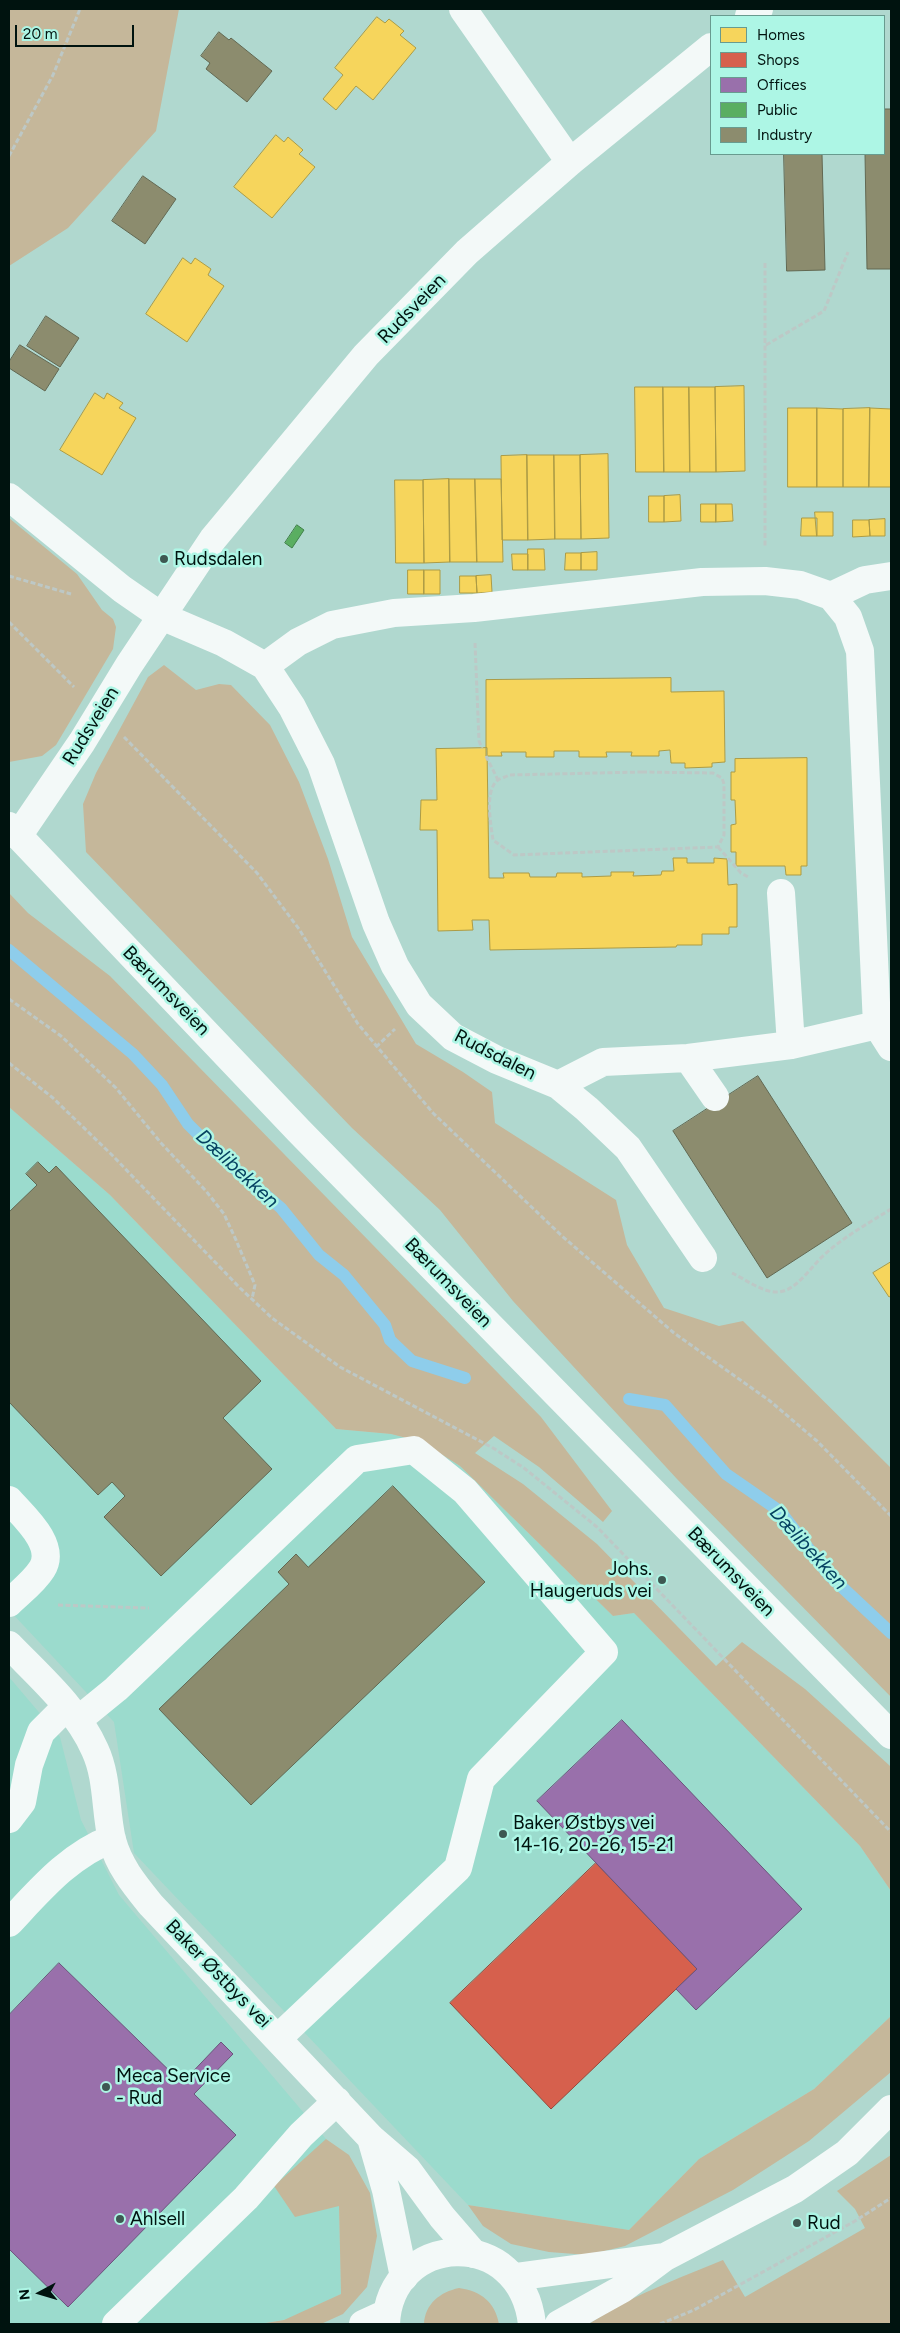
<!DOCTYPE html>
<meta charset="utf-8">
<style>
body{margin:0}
#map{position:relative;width:900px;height:2333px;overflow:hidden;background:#b0d8cf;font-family:Figtree,sans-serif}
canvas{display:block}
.frame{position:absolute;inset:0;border:10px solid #00130f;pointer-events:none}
.legend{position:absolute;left:710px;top:15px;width:175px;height:140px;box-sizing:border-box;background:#adf6e5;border:1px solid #689b8f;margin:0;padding:6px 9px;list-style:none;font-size:15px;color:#00130f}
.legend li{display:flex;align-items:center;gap:10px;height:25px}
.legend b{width:25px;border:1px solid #689b8f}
.north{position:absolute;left:15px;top:2268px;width:50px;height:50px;-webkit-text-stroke:4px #adf6e5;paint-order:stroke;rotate:264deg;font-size:14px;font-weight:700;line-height:20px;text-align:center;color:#00130f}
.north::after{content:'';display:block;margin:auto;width:18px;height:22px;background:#00130f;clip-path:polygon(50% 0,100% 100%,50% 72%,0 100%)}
.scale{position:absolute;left:15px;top:25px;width:119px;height:22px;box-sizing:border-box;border:2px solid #00130f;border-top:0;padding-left:6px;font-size:15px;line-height:18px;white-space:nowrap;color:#00130f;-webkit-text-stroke:4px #adf6e5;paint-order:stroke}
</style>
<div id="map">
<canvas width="900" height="2333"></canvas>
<div class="frame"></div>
<ul class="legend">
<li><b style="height:14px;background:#f6d55c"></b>Homes</li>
<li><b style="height:14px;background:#d6604d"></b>Shops</li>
<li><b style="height:14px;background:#9970ab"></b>Offices</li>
<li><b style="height:14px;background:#5aae61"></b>Public</li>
<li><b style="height:14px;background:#8c8c6e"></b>Industry</li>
</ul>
<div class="north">N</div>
<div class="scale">20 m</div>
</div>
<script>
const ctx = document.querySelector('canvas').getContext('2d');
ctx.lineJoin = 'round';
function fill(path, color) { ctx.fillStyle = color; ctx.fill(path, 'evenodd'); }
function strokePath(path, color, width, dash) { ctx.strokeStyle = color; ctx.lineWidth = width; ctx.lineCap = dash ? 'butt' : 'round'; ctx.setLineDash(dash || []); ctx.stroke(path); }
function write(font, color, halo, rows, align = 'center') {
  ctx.font = font + ' Figtree,sans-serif'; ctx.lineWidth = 5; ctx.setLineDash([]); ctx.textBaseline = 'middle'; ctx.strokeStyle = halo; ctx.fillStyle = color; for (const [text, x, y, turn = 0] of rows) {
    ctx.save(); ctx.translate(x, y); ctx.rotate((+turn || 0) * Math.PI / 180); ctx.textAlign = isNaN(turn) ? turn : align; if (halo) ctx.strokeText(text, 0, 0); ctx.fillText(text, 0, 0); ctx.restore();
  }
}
fill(new Path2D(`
 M9,1107L110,1195L336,1429L391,1434L421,1442L460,1466L613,1616L634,1613L860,1846L891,1891V2016L814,2089L699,2159L629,2230L468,2205L134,1853L114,1722L9,1610Z
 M9,1677L60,1737L81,1820L119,1895L326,2139L339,2206L341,2294L288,2319L260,2324H9Z`), '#9bdbcd');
fill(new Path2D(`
 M9,9H179L156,131L68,228L9,266Z
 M9,518L77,574L102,610L113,619L116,627L113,649L56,745L42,756L9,762Z
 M164,665L196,690L219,684L231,685L270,725L299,782L328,859L352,937L416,1044L463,1072L492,1092L495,1123L616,1200L627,1245L664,1308L719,1326L743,1321L891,1468V1697L677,1479L513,1301L440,1210L352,1128L86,852L83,804L96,773L148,677Z
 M9,893L28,913L110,976L415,1288L541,1417L612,1511L603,1522L539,1467L494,1436L475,1453L523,1484L597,1544L716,1666L742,1642L805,1689L889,1765L891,1767V1891L860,1846L634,1613L613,1616L460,1466L422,1442L391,1434L336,1429L110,1195L9,1107Z
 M891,2016V2072L809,2141L733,2190L625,2246L588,2255L549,2252L511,2244L483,2226L468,2205L629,2230L699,2159L814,2089Z
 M326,2139L349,2155L370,2193L377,2236L367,2287L343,2314L321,2324H260L284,2320L341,2294L339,2206L295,2217L274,2186Z
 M891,2155V2324H589C629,2296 678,2279 723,2260L745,2297L865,2228L855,2209L837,2191Z
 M459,2288C481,2291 495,2302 499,2324H424C425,2304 440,2292 459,2288Z`), '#c5b79a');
const homes = new Path2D(`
 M377,17L385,23L389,19L404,31L400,35L416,48L373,100L356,86L336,110L323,99L343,75L335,68Z
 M276,135L284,142L288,137L303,150L299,154L315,167L272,218L234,187Z
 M183,258L191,264L195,258L211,269L208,275L224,286L187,342L146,314Z
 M744,386L745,471L716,472L715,387Z
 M635,387H663L664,472H636Z
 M663,387H689L690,472H664Z
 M689,387H715L716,472H690Z
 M95,393L104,399L107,393L123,403L119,408L136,418L102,475L60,450Z
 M788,408H817V487H788Z
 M817,408L843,409V487H817Z
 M870,408L891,409V487H869Z
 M870,408L869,487H843V409Z
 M608,454L609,538L581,539L580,455Z
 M527,455L528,540H502L501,456Z
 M527,455H554L555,539L528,540Z
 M554,455H580L581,539H555Z
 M449,479H475L477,562H450Z
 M449,479L450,562L424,563L423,480Z
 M475,479H501L503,562H477Z
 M395,480H423L424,563H396Z
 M680,495L681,521L664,522V496Z
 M649,496H664V522H649Z
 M701,504H716V522H701Z
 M716,504H732L733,521L716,522Z
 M815,512H833V536H817Z
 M802,518H817V536H801Z
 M885,519V536H870L869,520Z
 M853,520H869L870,536L853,537Z
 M528,549H544L545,570H528Z
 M597,552V570H581V553Z
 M566,553H581V570H565Z
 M512,554H528V570H513Z
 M408,570H424V594H408Z
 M424,570H440V594H424Z
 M491,575L492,592L477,593L476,576Z
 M460,576H476L477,593H460Z
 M671,678V692L724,691L725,762L712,763V767L685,768V763H671L670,750L659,751V756H631L632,752H606L607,757H579V751H554V757H526V752H501L502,756H486V680Z
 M487,748L489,878H504L503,873H529L530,877H556L557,873H582V877L611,876V872H634L633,876L661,875L662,871H674L673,858H687V863H714V858L727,859L728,885L737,884V927H729V934H702V945H677L676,947L490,950L489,920H472L473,930L438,931L437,830H420L421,800H437L436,749Z
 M807,758V866H801V875H786L785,866H736V852H731V825L736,824L735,800H731V772H735V759Z
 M891,1262V1296L889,1297L873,1273Z`);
fill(homes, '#f6d55c');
strokePath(homes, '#ac9b45', 1);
const shops = new Path2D(`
 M596,1863L697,1969L551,2109L450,2003Z`);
fill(shops, '#d6604d');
strokePath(shops, '#96493a', 1);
const offices = new Path2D(`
 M622,1720L802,1909L696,2010L676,1989L697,1969L537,1801Z
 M59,1963L182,2083L221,2042L233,2054L194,2094L236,2135L68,2307L9,2249V2015Z`);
fill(offices, '#9970ab');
strokePath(offices, '#6b547c', 1);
const public = new Path2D(`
 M297,525L304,530L292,548L285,543Z`);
fill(public, '#5aae61');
strokePath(public, '#3f8048', 1);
const industry = new Path2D(`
 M219,32L229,40L231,38L272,71L247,102L206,69L210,63L201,56Z
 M884,109H891V269H867L865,154H884Z
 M784,154H822L825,270L787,271Z
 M143,176L176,199L145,244L112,221Z
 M46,316L79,338L60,367L27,346Z
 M20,345L59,369L45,391L9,368V362Z
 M758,1076L852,1223L767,1278L673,1131Z
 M38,1162L49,1173L56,1166L261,1381L223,1418L272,1469L161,1576L104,1517L125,1496L112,1482L98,1495L9,1402V1212L37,1185L26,1174Z
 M393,1486L485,1582L251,1805L159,1709L289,1584L278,1572L296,1554L308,1567Z`);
fill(industry, '#8c8c6e');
strokePath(industry, '#626852', 1);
strokePath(new Path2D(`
 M9,950L133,1054L162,1085L188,1124L220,1156L281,1208L319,1255L344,1275L385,1325L390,1340L412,1361L465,1378
 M629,1399L665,1405L726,1474L781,1512L828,1574L891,1633`), '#8ecdeb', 12);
strokePath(new Path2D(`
 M9,156L53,75L80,9
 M765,263V548
 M766,345L824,311L848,252
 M9,576L71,594
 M9,622L74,687
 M475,643L479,741L482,748
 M124,737L257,873L299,929L358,1024L433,1113L562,1236L674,1333L770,1401L817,1441L891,1516
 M486,756L498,780
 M642,772L713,773L722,778L724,784V835L718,847L514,855L493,840C491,825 484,790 498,780C501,778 506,777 509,775Z
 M718,847L741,873L750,878
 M9,999L61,1036L116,1088L161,1143L206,1191L224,1214L236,1240L255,1285L252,1299
 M376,1047L395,1029
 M9,1063L53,1098L112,1155L240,1288L272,1318L340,1367L493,1448L524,1468L597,1527L891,1832
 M732,1273C745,1279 763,1293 778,1292C797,1291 812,1265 825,1254C845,1236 869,1223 891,1209
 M58,1605L149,1608
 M660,2324L694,2310L855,2221L891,2198`), '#bdc8c6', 3, [5, 2.5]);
strokePath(new Path2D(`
 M463,9L570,162
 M749,16L759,9
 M9,497L122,589L161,616L224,643L265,666L292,707L321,764L376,923L395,966L419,1005L453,1037L497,1060L558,1085L587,1109L628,1148L703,1258
 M831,596L848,617L860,651L877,1025L891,1047
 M265,666L298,642L332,625L394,613L474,608L702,582L765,581L800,585L831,596L865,580L891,576
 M18,836L82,742L129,665L213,539L366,355L467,252L570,162L711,47
 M781,893L791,1045
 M688,1058L715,1097
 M558,1085L603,1062L688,1058L791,1045L877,1025
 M9,1500C23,1516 57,1545 42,1569C34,1582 19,1593 9,1603
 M9,1645C40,1677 77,1709 95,1750C108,1778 105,1811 112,1840C119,1866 134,1884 151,1905L371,2138L407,2169L442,2217L474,2254
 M78,1720L116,1689L357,1459L414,1450L465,1491L604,1652L481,1779L458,1868L278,2038
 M9,1819L22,1802L29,1765L41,1732L67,1706
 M9,1923C39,1891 70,1854 112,1839
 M371,2138L386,2190L404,2277
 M116,2324L246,2198L301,2135L337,2101`), '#f3f9f8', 28);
strokePath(new Path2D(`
 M9,826L299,1131L891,1735
 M515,2277L663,2257
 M363,2324L387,2313
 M386,2324C390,2232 521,2225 532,2324
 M559,2324L622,2289L665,2257L795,2189L847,2153L891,2109`), '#f3f9f8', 28);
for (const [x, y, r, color] of [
 [164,559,5,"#3e5852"],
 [662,1580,5,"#3e5852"],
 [503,1834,5,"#3e5852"],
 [106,2087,5,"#3e5852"],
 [120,2219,5,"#3e5852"],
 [797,2223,5,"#3e5852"]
]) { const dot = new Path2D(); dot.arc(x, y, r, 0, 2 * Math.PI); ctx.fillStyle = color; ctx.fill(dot); strokePath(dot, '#adf6e5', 2); }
write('19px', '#00130f', '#adf6e5', [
 ["Rudsveien",412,309,-46],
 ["Rudsveien",91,726,-58],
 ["Bærumsveien",166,991,46],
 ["Rudsdalen",495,1055,27],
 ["Bærumsveien",448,1283,46],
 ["Bærumsveien",731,1572,46],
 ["Baker Østbys vei",218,1974,46]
]);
write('19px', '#00130f', '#adf6e5', [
 ["Rudsdalen",174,559],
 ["Johs.",652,1569,"right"],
 ["Haugeruds vei",652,1591,"right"],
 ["Baker Østbys vei",513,1823],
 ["14-16, 20-26, 15-21",513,1845],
 ["Meca Service",116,2076],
 ["- Rud",116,2098],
 ["Ahlsell",130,2219],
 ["Rud",807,2223]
], 'left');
write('italic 20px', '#064261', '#adf6e5', [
 ["Dælibekken",237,1169,43],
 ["Dælibekken",808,1548,48]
]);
</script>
